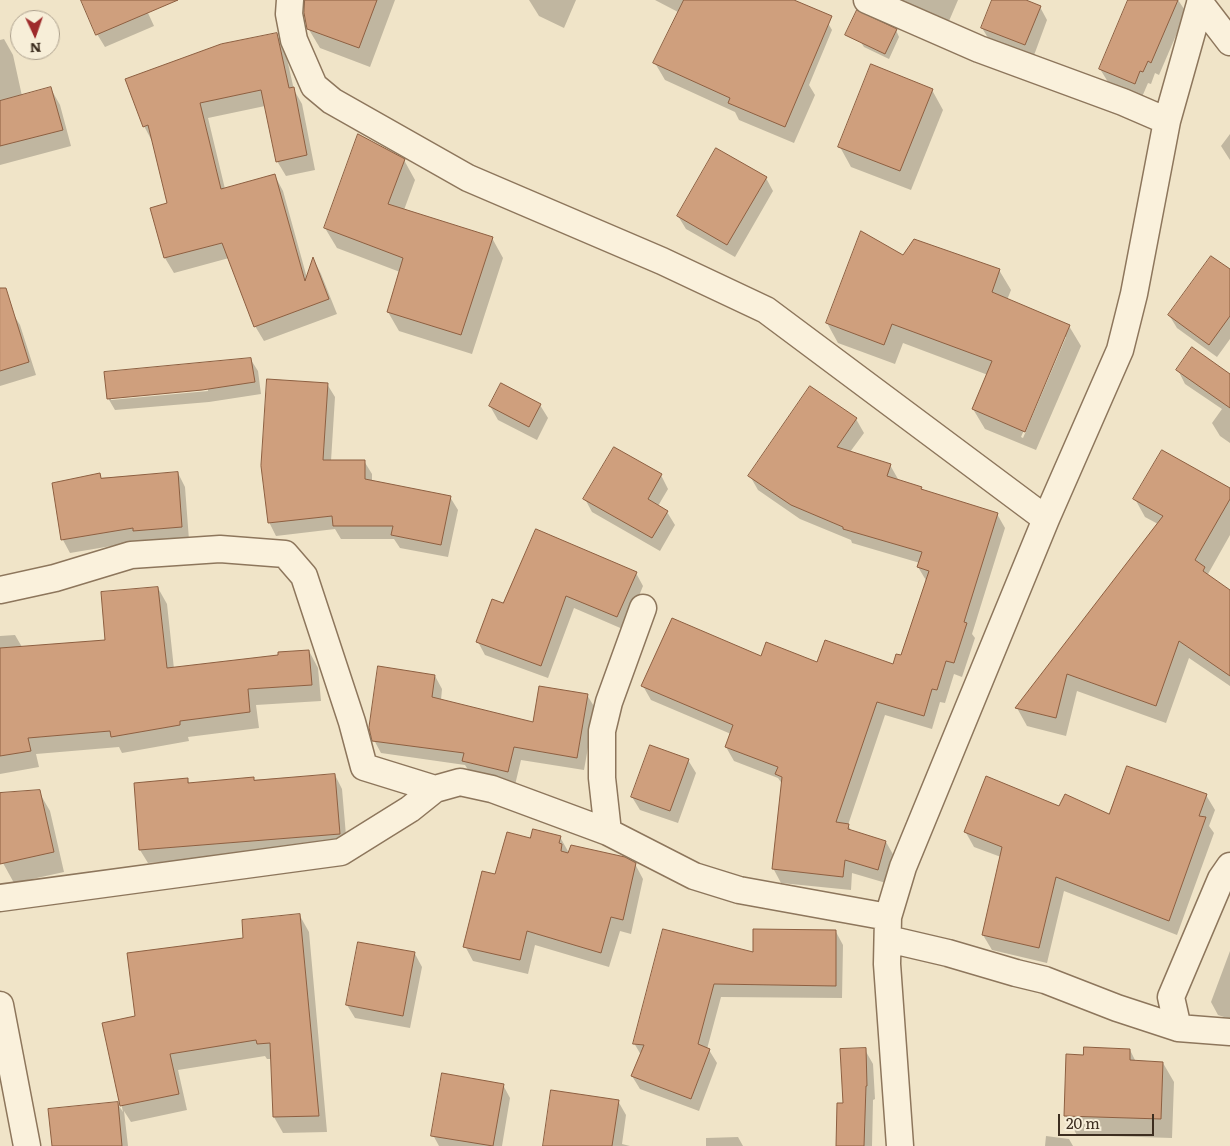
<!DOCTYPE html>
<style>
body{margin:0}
#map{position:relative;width:1230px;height:1146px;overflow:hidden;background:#f0e4c8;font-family:Literata,serif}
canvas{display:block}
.north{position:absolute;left:10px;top:10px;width:50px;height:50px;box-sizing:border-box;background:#f7eed8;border:1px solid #ada18e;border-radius:50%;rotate:177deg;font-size:14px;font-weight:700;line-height:20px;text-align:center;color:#3d2e20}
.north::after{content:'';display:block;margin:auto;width:18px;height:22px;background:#9e2a2b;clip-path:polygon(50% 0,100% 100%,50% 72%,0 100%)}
.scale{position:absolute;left:1058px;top:1114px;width:96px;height:22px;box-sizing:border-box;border:2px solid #3d2e20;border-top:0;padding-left:6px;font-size:15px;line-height:18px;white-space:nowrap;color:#3d2e20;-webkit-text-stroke:4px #f7eed8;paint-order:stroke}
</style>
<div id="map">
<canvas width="1230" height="1146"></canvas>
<div class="north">N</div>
<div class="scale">20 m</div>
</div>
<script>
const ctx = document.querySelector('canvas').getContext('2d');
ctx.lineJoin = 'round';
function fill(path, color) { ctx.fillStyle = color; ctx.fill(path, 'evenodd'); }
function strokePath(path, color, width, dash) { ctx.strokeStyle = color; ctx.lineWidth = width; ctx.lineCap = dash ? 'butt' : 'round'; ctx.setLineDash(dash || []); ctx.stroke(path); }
fill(new Path2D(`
 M85,0H142L154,26L105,47L97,34Z
 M305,0H395L370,67L320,48L308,28Z
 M529,0H576L564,28L539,16Z
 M655,0H791L822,13L832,30L809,85L815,95L794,143L739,120L735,112L665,80L655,63L678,12Z
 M889,0H958L949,21L925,11L920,21Z
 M993,0H1023L1040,7L1047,20L1033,58L990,41L982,28Z
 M1129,0H1178L1186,12L1159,75L1155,73L1151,84L1148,83L1142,97L1108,82L1100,69Z
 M896,30L899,37L889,59L864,47L860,41Z
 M277,35L285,50L294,90L302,104L315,170L286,176L277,161L265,106L208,118L225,189L275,176L283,191L307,278L314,260L321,274L337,314L264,341L255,326L229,258L174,273L165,258L152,208L168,204L152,141L144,126Z
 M4,39L13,55L22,96L51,89L60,105L71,146L0,165V40Z
 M932,90L943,110L911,190L851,167L840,147Z
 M1230,134V160L1221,146Z
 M404,160L415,180L404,210L492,238L503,258L472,354L399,331L388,312L400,272L337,248L325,228Z
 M766,178L773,191L735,257L686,229L678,216Z
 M904,257L999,270L1011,290L1007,300L1069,326L1081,346L1036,450L985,429L973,409L988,375L903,343L895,364L838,343L827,323ZM1064,337H1066L1023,438L1021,437Z
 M1230,271V339L1217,357L1177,328L1169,315Z
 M12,312L20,325L36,375L0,386V315Z
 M251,360L258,371L261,394L209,402L115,410L108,398L105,373ZM208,388V391L111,400V397Z
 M1178,370L1230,375V443L1220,436L1212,423L1222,409L1185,384Z
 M327,384L335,397L331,461H364L372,474V482L450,497L458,510L448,557L400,548L394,539H341L335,529L276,536L269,522Z
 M540,405L548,418L537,440L498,420L490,406Z
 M856,419L864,433L850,452L890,465L898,479V481L921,488L923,491L997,514L1005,528L972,634L975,638L962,677L954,674L945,703L940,702L932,729L885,715L848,825L852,832L886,842L894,856L886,883L852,873L851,890L781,883L773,868L783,785L778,778L734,761L726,747L731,734L651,700L643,686L818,664L893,665L902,657L927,582L918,567L920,563L852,543L851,540L800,519L758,490L750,476Z
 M178,473L185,487L189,540L141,541L70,553L63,540L99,474L102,479Z
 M661,475L668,489L658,506L667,512L675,525L660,551L592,512L585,499Z
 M1230,492V535L1208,574L1210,578L1230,591V686L1189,658L1166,723L1077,691L1066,736L1027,726L1017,708L1158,524L1145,517L1135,499Z
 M636,573L643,586L625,630L574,608L548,678L485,655L478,642L504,604Z
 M158,588L167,604L174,669L309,651L318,668L321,701L256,705L259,728L188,737L189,741L122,753L119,747L36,754L39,767L0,774V636L15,635L22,647L107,641Z
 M435,676L442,689L441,700L534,724L587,695L595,708L584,770L521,760L515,785L471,774L465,765L381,753L374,740Z
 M688,760L696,773L678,823L640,810L632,797Z
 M335,775L342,789L347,847L148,863L140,850L135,784L187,779L190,784L253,778L255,781Z
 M39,792L50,811L64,872L14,883L3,863L0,852V795Z
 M1206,795L1215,810L1209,826L1214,833L1177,935L1064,891L1047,963L992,950L983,935L1001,857L974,847L965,831L1060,807L1110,816Z
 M560,837L569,853L635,864L643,879L631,934L620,931L609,967L535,945L528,974L473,961L465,946L496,876L531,839Z
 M300,916L309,932L327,1132L283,1133L274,1117L272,1059H267L265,1056L178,1070L187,1110L131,1122L124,1111L128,1146H54L117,1103L123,1112L104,1024L137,1017L245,939Z
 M836,932L843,945L842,998L721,997L707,1049L709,1050L717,1063L699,1111L640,1089L632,1076L641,1055L634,1043L754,954Z
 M1230,951V1019L1218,1015L1211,1002Z
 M415,954L422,967L410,1028L355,1018L347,1005Z
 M865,1050L873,1064L875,1099L873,1100L872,1146H837L844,1105Z
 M1130,1050L1136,1062L1163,1063L1174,1082L1172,1138L1077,1135L1065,1115L1085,1056Z
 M503,1085L510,1098L502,1146H439L433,1135Z
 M618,1101L626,1115L622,1144L630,1146H544Z
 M1046,1136L1069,1139L1073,1146H1045Z
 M738,1137L743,1146H706V1138Z`), '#0003');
const building = new Path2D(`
 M81,0H178L96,35Z
 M305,0H377L359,48L307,29L304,13Z
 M684,0H794L832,16L785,127L728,103L730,98L653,63Z
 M992,0H1026L1041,6L1025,45L981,28Z
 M1128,0H1178L1151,63L1148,61L1143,72L1140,71L1135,84L1099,69Z
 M857,10L897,29L885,54L845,35Z
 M277,33L289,88L294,87L307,155L276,162L261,90L200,103L221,189L275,174L305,281L313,257L329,299L254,327L222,243L164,258L150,208L167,203L148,125L143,127L125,79L221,44Z
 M871,64L933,89L900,171L838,147Z
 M51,87L63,130L0,146V101Z
 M358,134L405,159L388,204L493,237L461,335L387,312L403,258L324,228Z
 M716,148L767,177L727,245L677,216Z
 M861,231L903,255L914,239L1000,269L992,292L1070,325L1025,432L972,409L992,361L892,324L884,345L826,323Z
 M1211,256L1230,269V316L1209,345L1168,315Z
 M0,288H6L29,362L0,371Z
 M1192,347L1230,374V408L1176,370Z
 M251,358L255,382L202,390L107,399L104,372Z
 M267,379L328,383L323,460H365V479L451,496L441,545L391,535L393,526H333L332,516L268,523L261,466Z
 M501,383L541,404L529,427L489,406Z
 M810,386L857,418L837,447L891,464L887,476L922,487L921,489L998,513L964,622L967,623L954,663L946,661L937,690L932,689L924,716L877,702L836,822L849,824L848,829L886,841L878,870L845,860L843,877L772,869L782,777L775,774L778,767L725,747L733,725L641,686L672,618L761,656L766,642L817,662L825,640L893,664L896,654L901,655L929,571L917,567L922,552L843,529V527L791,505L748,476Z
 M614,447L662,474L648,499L668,511L652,538L583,499Z
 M1162,450L1230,488V499L1195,560L1205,567L1203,571L1230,590V676L1179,641L1156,706L1067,674L1056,718L1015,708L1163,516L1133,499Z
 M178,472L182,527L133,531V528L61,540L52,483L100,473L101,478Z
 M536,529L637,572L617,617L566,596L541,666L476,642L492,599L503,603Z
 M158,587L167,668L278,655V652L309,650L312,685L248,689L250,712L180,721V725L111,737L110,731L28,738L31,751L0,756V648L105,640L101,592Z
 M378,666L435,675L432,697L533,722L539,686L588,694L577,758L514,747L508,772L462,761L464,753L372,741L369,728Z
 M650,745L689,759L670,811L631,797Z
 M1127,766L1207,794L1199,816L1206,817L1169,921L1056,877L1039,948L982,935L1002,847L964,832L986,776L1059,806L1065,794L1109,814Z
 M335,774L340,834L139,850L134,783L188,778V783L254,777V780Z
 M40,790L54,852L0,864V793Z
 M533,829L561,836L559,843L562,844L561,851L568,853L571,845L625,857L636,863L623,920L611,917L601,953L527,931L520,960L463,947L482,871L495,874L507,832L530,838Z
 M300,914L319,1116L273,1117L270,1043L257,1044L256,1040L170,1054L179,1094L120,1106L102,1023L135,1016L127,953L243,938L242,920Z
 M663,929L753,952V929L836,930V986L714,984L698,1044L710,1049L691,1099L631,1076L644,1045L633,1044Z
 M358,942L415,952L403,1016L346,1005Z
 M1084,1047L1130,1049V1060L1163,1062L1161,1119L1064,1116L1066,1054L1083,1055Z
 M866,1048L867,1086H866L864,1146H836L837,1103H843L840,1049Z
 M442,1073L504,1084L493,1146L431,1136Z
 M551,1090L619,1100L612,1146H543Z
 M118,1102L122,1146H52L48,1109Z`);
fill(building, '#cf9f7d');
strokePath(building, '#8d5f41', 1);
const minor = new Path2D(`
 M290,0L289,14L294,40L314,86L332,101L468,178L662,261L766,310L1046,519
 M867,0L979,49L1123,102L1167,121
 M1200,3L1230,42
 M0,590L55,578L131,555L220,549L285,554L304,576L352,722L364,767L435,789
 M608,832L602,778V731L609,702L643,608
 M0,898L341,852L410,809L435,789L460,782L492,789L608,832L694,876L739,890L888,917
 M888,939L948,953L1016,973L1045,980L1117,1008L1178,1028L1230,1032
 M0,1005L27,1146
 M1178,1028L1171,997L1221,879L1230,866
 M900,1146L887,964L888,917L903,867L1046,519L1120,350L1134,294L1167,121L1201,0`);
strokePath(minor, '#8d765c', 29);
strokePath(minor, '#faf1dc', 26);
</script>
